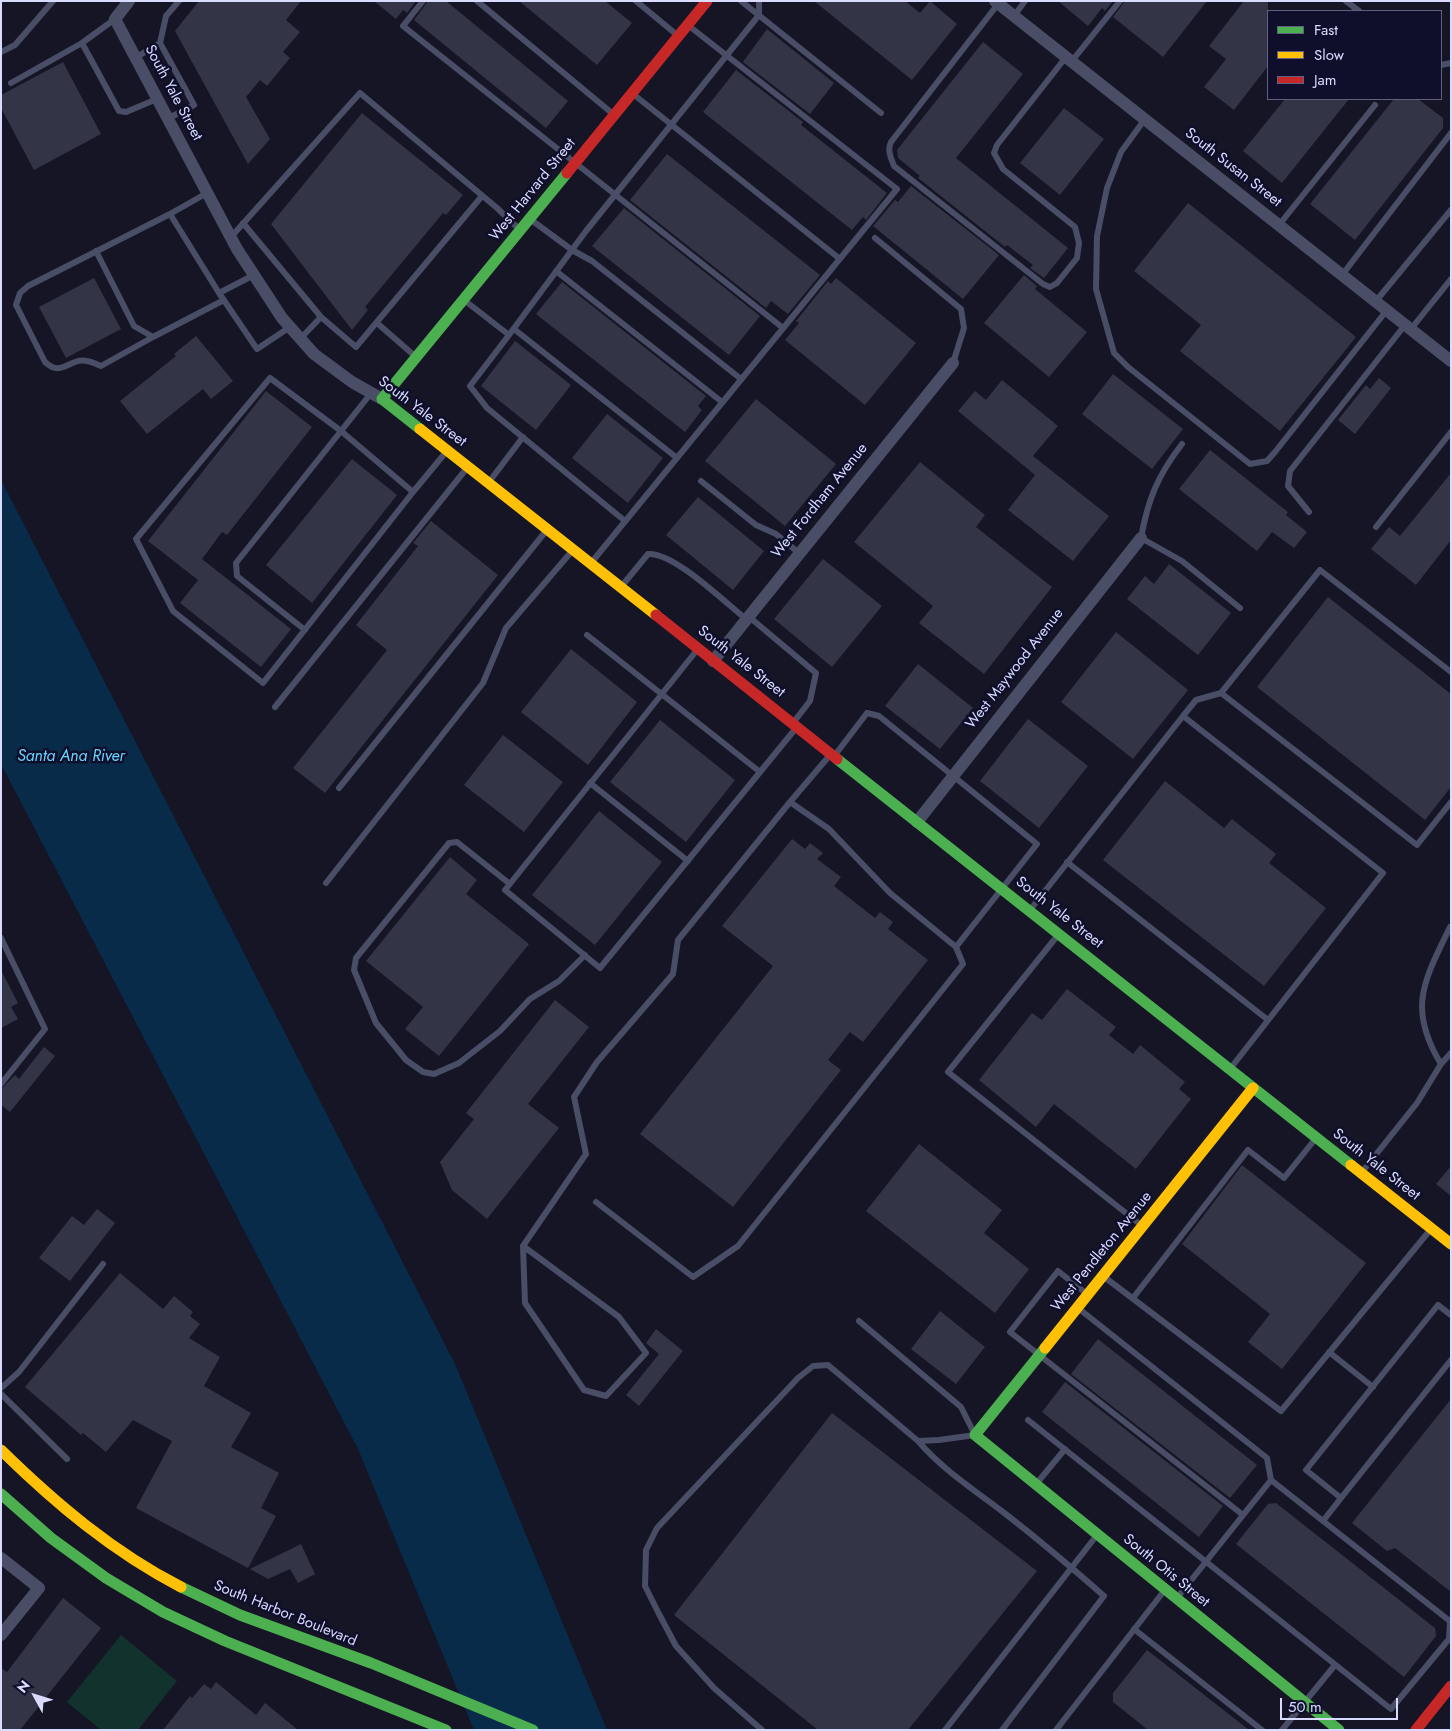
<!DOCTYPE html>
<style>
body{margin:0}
#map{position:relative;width:1452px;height:1731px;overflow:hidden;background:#151525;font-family:Jost,sans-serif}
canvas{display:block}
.frame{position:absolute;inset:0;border:2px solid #d9dcff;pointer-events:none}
.legend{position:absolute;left:1267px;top:10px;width:175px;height:90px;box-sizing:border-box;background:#0f0f2b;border:1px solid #606180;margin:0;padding:6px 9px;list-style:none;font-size:15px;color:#d9dcff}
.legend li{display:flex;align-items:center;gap:10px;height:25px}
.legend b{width:25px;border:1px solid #606180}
.north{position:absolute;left:10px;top:1671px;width:50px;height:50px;-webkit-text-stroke:4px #0f0f2b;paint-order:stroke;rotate:309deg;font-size:14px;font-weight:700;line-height:20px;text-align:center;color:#d9dcff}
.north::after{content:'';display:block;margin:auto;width:18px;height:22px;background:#d9dcff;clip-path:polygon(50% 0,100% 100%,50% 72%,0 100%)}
.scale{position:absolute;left:1280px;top:1698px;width:118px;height:22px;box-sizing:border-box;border:2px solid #d9dcff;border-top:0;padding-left:6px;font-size:15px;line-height:18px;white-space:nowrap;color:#d9dcff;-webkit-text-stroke:4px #0f0f2b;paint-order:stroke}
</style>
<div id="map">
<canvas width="1452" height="1731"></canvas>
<div class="frame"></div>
<ul class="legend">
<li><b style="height:6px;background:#4caf50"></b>Fast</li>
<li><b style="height:6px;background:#ffc107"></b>Slow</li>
<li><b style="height:6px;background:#c62828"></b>Jam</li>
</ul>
<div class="north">N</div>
<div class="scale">50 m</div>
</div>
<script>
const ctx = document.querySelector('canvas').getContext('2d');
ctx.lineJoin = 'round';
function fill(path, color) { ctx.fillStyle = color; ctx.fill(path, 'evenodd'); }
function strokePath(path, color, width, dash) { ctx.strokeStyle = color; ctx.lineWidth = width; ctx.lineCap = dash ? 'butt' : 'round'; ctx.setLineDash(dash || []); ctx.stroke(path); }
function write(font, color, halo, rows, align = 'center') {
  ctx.font = font + ' Jost,sans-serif'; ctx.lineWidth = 5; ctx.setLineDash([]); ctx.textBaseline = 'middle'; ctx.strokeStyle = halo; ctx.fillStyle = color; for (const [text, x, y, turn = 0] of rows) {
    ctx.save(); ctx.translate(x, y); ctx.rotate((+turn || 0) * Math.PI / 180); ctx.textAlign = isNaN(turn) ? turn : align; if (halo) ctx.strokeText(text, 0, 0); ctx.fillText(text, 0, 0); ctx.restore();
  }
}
fill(new Path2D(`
 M121,1635L177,1681L138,1730H101L67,1702Z`), '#12322d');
fill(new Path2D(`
 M1,480L455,1364L607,1730H474L358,1449L1,764Z`), '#072b49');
fill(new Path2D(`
 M199,1H301L286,20L300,32L283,52L290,58L267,86L260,80L246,97L270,139L248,164L175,31Z
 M374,1H416L407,13L403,10L396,19Z
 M428,1H446L568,101L546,128L414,20Z
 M519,1H605L632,23L597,65Z
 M814,1H905L920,13L930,1L957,24L912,80Z
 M1058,1H1113L1105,11L1102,8L1088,26Z
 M1125,1H1207L1163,57L1113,17Z
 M1244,1H1268V66L1234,110L1204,87L1226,59L1209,46Z
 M767,29L834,83L810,114L743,62Z
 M983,42L1023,74L956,158L1068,248L1044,278L1030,268L1033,265L1007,245L1005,247L918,178L920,176L898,158L897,150Z
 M63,62L101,134L34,170L1,108V95Z
 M736,70L803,122L801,125L887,193L866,220L863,217L852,230L703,112Z
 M1285,99H1349L1282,183L1243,151Z
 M1394,99H1418L1443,118V128L1355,240L1310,204Z
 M1064,108L1104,139L1060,195L1020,163Z
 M362,113L463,195L446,215L443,213L365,307L368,310L352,330L271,224Z
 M667,154L820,275L788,314L771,301L766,308L630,200Z
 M911,186L999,255L963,299L873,226L895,200L898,202Z
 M1188,203L1356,337L1280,431L1180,351L1201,325L1134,271Z
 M624,208L760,316L729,355L592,246Z
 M1024,275L1037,286L1035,289L1087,332L1049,377L984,323Z
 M94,278L121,329L66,358L39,307Z
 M836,278L916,343L865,405L785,340L799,323L796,321L828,281L831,284Z
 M562,282L706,396L698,406L702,410L685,432L536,314Z
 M196,336L233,381L211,399L203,389L147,434L120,401L176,356L174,354Z
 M515,341L571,385L536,430L481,386Z
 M1113,374L1183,429L1152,469L1082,414Z
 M1379,378L1391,388L1355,434L1338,420L1366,385L1370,389Z
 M1002,380L1058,426L1033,456L1109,516L1073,561L1008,510L1035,475L958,411L975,391L986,400Z
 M266,391L312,427L227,535L222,532L202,559L291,629L261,667L180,603L198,580L148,541Z
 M756,399L836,464L785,526L705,461Z
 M607,414L663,458L628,503L572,458Z
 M1210,450L1288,512L1286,515L1307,532L1294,548L1272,532L1257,551L1179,489Z
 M352,459L397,495L312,603L266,565Z
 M920,462L985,515L976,527L1052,587L984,674L919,623L933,606L854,542Z
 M1451,473V540L1416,585L1371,549L1389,527L1400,536Z
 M698,497L764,551L733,590L666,535Z
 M431,521L498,575L325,793L293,768L387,650L356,625L418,546L413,543Z
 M823,559L882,606L832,667L774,619Z
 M1169,564L1231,613L1198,655L1127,599L1145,576L1154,584Z
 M1328,597L1451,694V787L1425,820L1257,687Z
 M1116,632L1188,690L1133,759L1061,702Z
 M571,649L637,702L588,765L521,712Z
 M918,664L973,708L940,749L885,706Z
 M1028,719L1088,766L1039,828L980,781Z
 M660,720L735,780L686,842L610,782Z
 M503,735L563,782L524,832L464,785Z
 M1165,781L1224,828L1232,819L1276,854L1269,863L1326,908L1264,986L1103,860Z
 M599,811L662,862L595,945L532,895Z
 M792,839L805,849L810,843L823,853L817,859L841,877L834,886L875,918L880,912L893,922L888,929L928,960L863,1042L850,1032L828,1060L841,1070L733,1207L640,1134L773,966L722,926Z
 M450,857L477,880L466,894L529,944L439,1056L405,1029L423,1007L366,961Z
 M1,970L18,1003L11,1007L18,1019L1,1028Z
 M1067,989L1116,1027L1109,1035L1133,1054L1140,1045L1185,1082L1179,1089L1191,1099L1136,1169L1054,1104L1036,1127L979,1080L1032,1013L1042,1020Z
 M555,1000L589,1027L528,1104L559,1128L487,1219L452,1190L440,1162L474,1119L466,1113Z
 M44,1047L55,1056L10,1112L1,1105V1089L15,1075L19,1079Z
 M919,1144L1002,1210L984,1233L1029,1269L995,1313L866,1211Z
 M1242,1165L1366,1263L1282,1369L1248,1342L1270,1314L1182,1244Z
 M1451,1166V1196L1436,1184Z
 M97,1209L115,1223L70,1281L39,1258L72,1216L84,1225Z
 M120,1273L163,1309L174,1296L193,1312L190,1316L200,1324L189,1338L220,1357L204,1386L251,1413L231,1447L279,1473L261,1508L276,1516L248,1568L136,1508L172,1441L133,1420L106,1452L83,1433L81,1435L25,1387Z
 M940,1311L985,1347L956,1384L911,1349Z
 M656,1329L683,1351L639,1406L626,1395L659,1354L646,1343Z
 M1098,1339L1257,1465L1230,1498L1071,1374Z
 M1065,1382L1223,1506L1199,1537L1042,1412Z
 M1451,1399V1592L1395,1548L1387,1551L1352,1523Z
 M832,1413L1037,1571L908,1730H818L674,1615Z
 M1276,1503L1435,1628L1436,1636L1404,1677L1236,1544L1268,1504Z
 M301,1544L315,1574L298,1583L290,1569L268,1579L250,1569Z
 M63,1598L101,1628L20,1730H1V1668L7,1672Z
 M1147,1650L1249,1730H1148L1113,1702V1693Z
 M216,1682L256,1715L265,1703L298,1730H163L190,1696L192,1698L204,1684L211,1689Z`), '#333446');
strokePath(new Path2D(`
 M423,1L403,26L783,328
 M477,1L613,114
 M636,1L677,35
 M741,1L881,113
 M1346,1L1359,11
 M998,4L891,142C887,150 891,158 894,166L1043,284L1050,287L1057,283L1077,258L1079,243L1075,227L1003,169L994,153L997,145L1066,57
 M1014,16L1025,1
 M82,43L119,111L126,112L157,99
 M160,43L166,16L179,1
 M1,52L15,45L53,1
 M135,58L160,43L194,105L167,119
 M1072,61L1120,1
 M1441,65L1451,63
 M11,83L82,43L115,19
 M633,94L840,259
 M1145,119L1121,152L1107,188L1097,236L1096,289L1114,353L1128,367L1250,464L1267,461L1275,452L1387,310
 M207,193L170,214L219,293
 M530,219L572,250L592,261L741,379
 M243,223L321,317L300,339
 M1279,225L1375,105
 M231,237L360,93L497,208L519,229
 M875,238L961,309L964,328L953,363
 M96,251L134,326L153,337L224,300
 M556,271L722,402
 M254,275L219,293L257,349L290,327
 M1342,275L1451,133
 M464,300L509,335L586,231L759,15V1
 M1376,301L1451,210
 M321,317L356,347L482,196
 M377,323L416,357
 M514,329L677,458
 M1411,329L1451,279
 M509,335L470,386L487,408L625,521
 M153,337L101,366C94,363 86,359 78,361C63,366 58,374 45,362L16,305L20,293L28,286L170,214
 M270,378L341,431L413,492L263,683L173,611L136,539Z
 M1182,444C1158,475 1148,499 1141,538L1182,561L1240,608
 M701,481L756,525L776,534L799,553
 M489,482L523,437
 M413,492L446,452
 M1309,512L1288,486L1290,471L1405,325
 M1376,527L1451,432
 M591,563L897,189L689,26
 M621,587L648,554C674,552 724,602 746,619
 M748,616L816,673L810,701L793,723
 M305,630L237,576L236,563L372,392
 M587,635L760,772
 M697,650L505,890L600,968L796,728
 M1221,693L1417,845L1451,802
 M275,707L467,468
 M1183,716L1196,700L1221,693L1320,570L1451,672
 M830,755L790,802L829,829L890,893L956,947L1037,844L879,716L867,713L835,755
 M590,783L688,861
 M339,788L546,531
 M1067,862L1268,1020
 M326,883L483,683L506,628L572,551
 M510,884L457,842L449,843L356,958L354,970L376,1023L406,1060L423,1072L434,1074L459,1063L500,1031L530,999L559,981L585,955
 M1030,910L1183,716L1383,873L1230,1069
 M1058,935L948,1072L1141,1225
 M1,938L45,1029L1,1084
 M1441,1064C1407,1008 1424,981 1450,927
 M1362,1172L1417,1103L1441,1064L1451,1053
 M596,1202L693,1277L738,1246L963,964L956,947
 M523,1246L619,1317L646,1353L606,1396L584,1390L525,1303L523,1246L586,1154L574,1097L597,1062L673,974L678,940L790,802
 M1103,1276L1281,1411L1431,1229
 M1087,1294L1058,1271L1010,1332L1243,1515
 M1133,1298L1248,1150L1284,1178L1316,1138
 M1078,1308L1267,1458L1271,1480
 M1451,1315L1438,1305L1306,1470L1341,1498L1451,1360
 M1329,1352L1373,1387
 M1,1388L19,1372L103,1264
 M1,1394L67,1459
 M1028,1420L1391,1709L1449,1639L1450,1622
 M918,1441C943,1470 973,1489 1003,1512C1038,1539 1071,1567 1104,1596L1002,1730
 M1037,1483L1065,1449
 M1323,1521L1341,1498
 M1177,1598L1271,1480L1451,1622
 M1134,1629L1262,1730
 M762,1730L714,1688L676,1646L659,1614L645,1586L646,1550L657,1528L798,1378L813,1366L828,1365L918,1441L939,1440L975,1435L961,1407L859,1321
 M945,1730L1097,1535
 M1056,1730L1164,1591
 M1282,1730L1335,1665`), '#4a4d66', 6);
strokePath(new Path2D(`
 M129,1L115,19L237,249L282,318L314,354L352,382L382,399
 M995,1L1451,361
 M713,661L953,363
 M917,822L1141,538
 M1,1558L39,1588L1,1635`), '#4a4d66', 12);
strokePath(new Path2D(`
 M420,429L382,399L567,173
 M837,759L1351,1165
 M1045,1348L975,1435L1339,1730
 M1,1494L51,1538L106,1578L163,1612L225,1641L446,1730
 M181,1587L240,1615L371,1663L533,1730`), '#4caf50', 11);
strokePath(new Path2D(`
 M420,429L656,615
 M1351,1165L1451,1244
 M1045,1348L1253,1088
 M1,1450C55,1503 113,1552 181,1587`), '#ffc107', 11);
strokePath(new Path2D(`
 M567,173L707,1
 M656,615L837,759
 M1416,1730L1451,1686`), '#c62828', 11);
write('15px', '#d9dcff', '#0f0f2b', [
 ["South Yale Street",173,93,62],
 ["South Susan Street",1233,168,38],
 ["West Harvard Street",533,190,-51],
 ["South Yale Street",422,412,37],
 ["West Fordham Avenue",820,501,-51],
 ["South Yale Street",741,662,38],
 ["West Maywood Avenue",1015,669,-52],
 ["South Yale Street",1059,913,38],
 ["South Yale Street",1376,1165,38],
 ["West Pendleton Avenue",1102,1252,-51],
 ["South Otis Street",1166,1571,39],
 ["South Harbor Boulevard",285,1614,22]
]);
write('italic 16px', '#67d5ff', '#0f0f2b', [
 ["Santa Ana River",71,757]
]);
</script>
